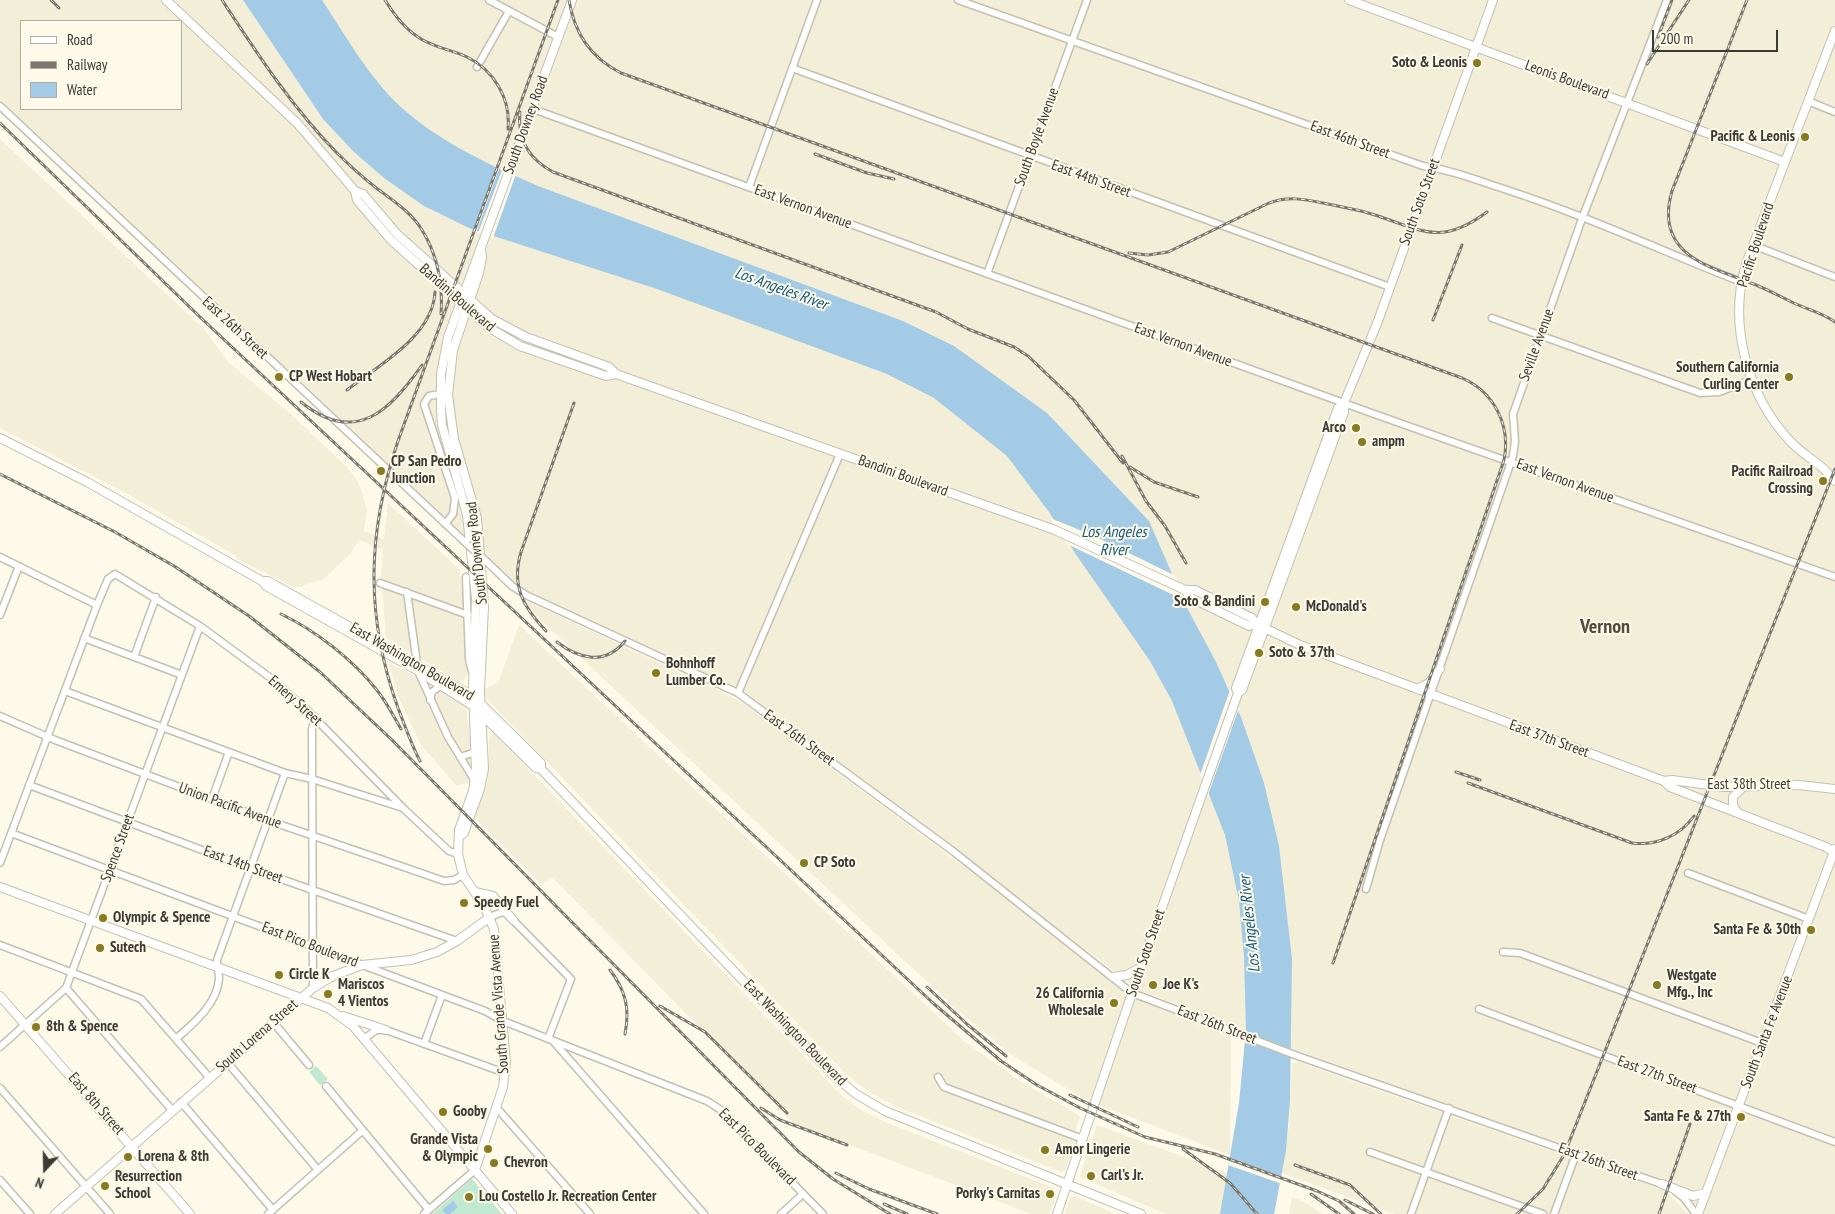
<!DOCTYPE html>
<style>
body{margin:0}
#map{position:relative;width:1835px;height:1214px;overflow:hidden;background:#fefaea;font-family:"PT Sans Narrow",sans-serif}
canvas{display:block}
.legend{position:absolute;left:20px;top:20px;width:162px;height:90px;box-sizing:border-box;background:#fefaea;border:1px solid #b0ada1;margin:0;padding:6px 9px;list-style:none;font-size:15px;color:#3b3a34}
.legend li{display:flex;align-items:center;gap:10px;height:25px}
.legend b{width:25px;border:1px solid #b0ada1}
.north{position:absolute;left:20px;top:1144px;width:50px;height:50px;-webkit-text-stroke:4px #fefaea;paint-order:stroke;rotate:201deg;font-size:14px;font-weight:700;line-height:20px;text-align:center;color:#3b3a34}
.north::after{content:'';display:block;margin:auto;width:18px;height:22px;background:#3b3a34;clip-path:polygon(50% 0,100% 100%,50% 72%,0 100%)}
.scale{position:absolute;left:1652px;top:30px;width:126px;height:22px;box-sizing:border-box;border:2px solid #3b3a34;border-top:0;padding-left:6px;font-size:15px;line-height:18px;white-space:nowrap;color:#3b3a34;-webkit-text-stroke:4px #fefaea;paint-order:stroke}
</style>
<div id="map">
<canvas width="1835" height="1214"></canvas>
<ul class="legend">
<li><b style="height:6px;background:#fff"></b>Road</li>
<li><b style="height:6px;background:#79776e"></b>Railway</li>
<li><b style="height:14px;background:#a3cbe6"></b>Water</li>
</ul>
<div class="north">N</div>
<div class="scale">200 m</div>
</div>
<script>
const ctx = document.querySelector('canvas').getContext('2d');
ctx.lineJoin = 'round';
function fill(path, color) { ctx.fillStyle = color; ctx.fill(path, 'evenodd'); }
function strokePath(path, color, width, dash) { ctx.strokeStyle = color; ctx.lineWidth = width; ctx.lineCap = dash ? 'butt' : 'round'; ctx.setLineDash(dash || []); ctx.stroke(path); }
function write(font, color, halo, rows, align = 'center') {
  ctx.font = font + ' "PT Sans Narrow",sans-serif'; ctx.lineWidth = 4; ctx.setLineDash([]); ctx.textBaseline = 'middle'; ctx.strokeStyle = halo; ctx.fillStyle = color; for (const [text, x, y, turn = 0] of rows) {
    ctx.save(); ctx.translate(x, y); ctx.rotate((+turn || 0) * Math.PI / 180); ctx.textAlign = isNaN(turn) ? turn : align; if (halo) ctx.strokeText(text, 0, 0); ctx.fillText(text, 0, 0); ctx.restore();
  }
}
fill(new Path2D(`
 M0,0H1835V1214H1703L1688,1195L1667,1182L1310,1055L1141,991L744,695L717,679L522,590L0,103ZM21,21H181V109H21Z
 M0,139L204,329L229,363L292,415L346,466L357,480L363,495L367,510L364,531L384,539L388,503L460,570L464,610L381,580L383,550L359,540L351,553L324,579L296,588L237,559L235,555L122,491L0,428Z
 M382,587L463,616L467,675L464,680L458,681L386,638Z
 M523,599L739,700L1012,902L1135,999L1231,1035L1230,1155L1086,1100L1013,1056L953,1006L532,612Z
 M519,625L964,1041L1020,1081L1080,1116L1075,1131L1051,1122L1048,1130L1076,1141L1065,1171L1061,1172L895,1106L868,1091L847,1075L486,698L485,689L498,683Z
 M389,663L415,676L466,708L471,744L472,782L456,785L421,745L397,694Z
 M495,734L840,1094L860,1109L885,1122L1054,1188L1056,1196L1049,1214H1031L793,1123L552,877L542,885L475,818L488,780L489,737Z
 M1298,1062L1666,1191L1688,1214H1395L1282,1173L1289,1125L1292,1064Z
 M1097,1125L1230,1174L1221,1214H1166L1082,1178L1080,1176Z
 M1074,1196L1110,1211L1112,1214H1065L1070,1198Z
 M1292,1197L1308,1204L1322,1214H1289Z`), '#f3eed7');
fill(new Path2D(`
 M316,1066L328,1079L320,1085L309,1072Z
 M472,1179L502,1214H432Z`), '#c1e8d0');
fill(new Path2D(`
 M243,0H322C346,36 369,78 402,108C441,143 490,165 538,186L903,321L954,346L1047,413L1149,521L1186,606L1215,660L1241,717L1264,783L1279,846L1292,959L1290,1101L1286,1151L1274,1214H1220L1239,1103L1246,1030L1244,957L1239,901L1225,835L1172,701L1150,661L1077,556L1049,512L1007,456L934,398L887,374L657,289L469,228L424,206L384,178L354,152L323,119Z
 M453,1201L458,1207L450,1214H446L442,1210Z`), '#a3cbe6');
fill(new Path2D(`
 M497,165L500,166L476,233L473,232Z
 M503,168L516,174L493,238L478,233Z
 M1050,518L1090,534L1176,576L1186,601L1067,544Z
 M1230,690L1239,708L1208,795L1200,775Z
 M1229,1158L1283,1177L1282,1184L1228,1165Z`), '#fefaea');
const minor = new Path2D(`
 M489,0L558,37
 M958,0L1423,166C1452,170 1479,181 1507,190C1587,216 1662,251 1741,282
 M477,67L509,11
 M792,68L1390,287
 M1808,101L1835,112
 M0,106L467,544
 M533,109L1377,415L1835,577
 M749,187L817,0
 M1753,245L1835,277
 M987,274L1087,0
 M1492,318L1700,393L1719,392L1751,380
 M440,394L429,396L424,404L455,498L453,514L445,524
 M0,557L97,605
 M486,561L512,586L526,595L738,693L954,852L1132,993L1295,1055L1667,1186
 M466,577L469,659L472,672
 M380,583L468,615
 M407,592L418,671L448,737L475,781
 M0,615L19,566
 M84,638L182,675
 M134,657L156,597
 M65,691L285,773L312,779L403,808
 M738,693L840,454
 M430,700L432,692L441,685
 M0,716L55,740L267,820L395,864L444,881L454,880L463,875
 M460,757L476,752
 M29,785L250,868L457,941
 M212,799L229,752
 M11,833L485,1011L503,1021L707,1101L721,1110L823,1214
 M0,863L97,605L108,579L115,574L200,626L272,679L306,709L404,809L449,851L458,854
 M1688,873L1809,919
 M1366,889L1380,840L1513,456L1515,441L1513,414L1583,216L1667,0
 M490,917L502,912L507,914L571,979L548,1039
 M0,945L141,999L209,1077
 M1503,952L1520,953L1762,1043
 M66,988L172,1110
 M313,988L312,729L315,717
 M1479,1009L1835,1142
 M273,1022L309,1065
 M177,1038C194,1023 217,1004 219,979C219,973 217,966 217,960L285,773
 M364,1039L376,1030H386L505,1073
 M554,1042L704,1214
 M424,1044L442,995
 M0,1047L66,988L200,626
 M227,1062L318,1170
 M938,1077L944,1087L1083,1139
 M326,1086L429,1210
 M0,1088L110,1214
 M181,1102L273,1210
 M496,1107L590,1214
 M1370,1152L1543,1214
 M0,1180L30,1214
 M1675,1191L1684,1198L1696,1214
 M268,1214L362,1131
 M424,1214L475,1170
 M781,1214L803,1194
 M1411,1214L1449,1108
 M1554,1214L1576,1154`);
const major = new Path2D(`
 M166,0L297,123L355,191L357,200L391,240L488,327L520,346L606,376L616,374
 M1349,0L1785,162
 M1835,31L1746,264C1728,324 1747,395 1790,441C1800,452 1814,460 1825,470C1829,474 1830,478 1835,481
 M355,191L363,194L397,234L492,319L526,337L609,367L616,374L1055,530L1185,590H1195L1252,618L1256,624L1300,645L1664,781L1670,787L1826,847L1834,852
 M0,438L87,482L262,581L266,586L418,671L473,706L536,768L541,769L834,1076L856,1094L885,1111L1141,1214
 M262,581H268L473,696L541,763V769
 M1185,590L1191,598L1249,626L1256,624
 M1417,689L1429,683L1440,669
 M1238,693L1236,688L1325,444L1338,408L1344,403
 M1664,781L1672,780L1724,787L1799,785L1835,789
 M1738,813L1733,806V797L1743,787
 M460,836L464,833L480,789L484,769L480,691L484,607L477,518L454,439L448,395L453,350L479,273L482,257L481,251
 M0,887L328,1008L353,1026L512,1214
 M475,892L493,896L513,920
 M1113,977L1127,975L1141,967
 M0,996L190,1214
 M343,1016L386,1030
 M475,1170L503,1087L506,1063L494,929L484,906L463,875L458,854L459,830L473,791L476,771L473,688L476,598L467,515L442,425L441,410V374L448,337L572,0
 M1662,1184L1693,1196L1706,1193
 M55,1214L313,988L333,976L362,965L411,960L437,952L457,941L490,917
 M1057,1214L1141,967L1238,693L1242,690L1344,412V403L1378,321L1493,0
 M1698,1214L1835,849`);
strokePath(minor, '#c3c0b1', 9);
strokePath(major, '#c3c0b1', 10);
strokePath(minor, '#fff', 6);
strokePath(major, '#fff', 8);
const rail = new Path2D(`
 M51,0L59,8
 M222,0C257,53 291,106 336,152C348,164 361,176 375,187C392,200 411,212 422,230C438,256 443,285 441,314
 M385,0C395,16 405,29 421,39C436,48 452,50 467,57C494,70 511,99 508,129
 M569,0C574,32 591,58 621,73L1462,378C1494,392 1511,425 1504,460L1333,963
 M1747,0L1672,191C1654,253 1706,266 1751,283C1767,289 1781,297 1796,304C1809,310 1823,313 1835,322
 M1658,37L1672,0
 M1647,64L1689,0
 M520,112C517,140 529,159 553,172L936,312L968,329L1014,347L1028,356L1074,400L1123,463
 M0,123L201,318L934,1004L1001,1061L1037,1085L1080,1108L1145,1137L1215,1154L1317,1191L1339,1201L1354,1214
 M815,154L867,173L894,179
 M1129,253L1148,255L1168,252L1269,203C1288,196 1304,199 1323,203C1340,207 1358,209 1375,215C1424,231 1441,246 1487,212
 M1433,320L1462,245
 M347,390C379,365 433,336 435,292
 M301,402C355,446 390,411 422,365
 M1122,456L1146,501L1165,526L1186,563
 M1130,467L1154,482L1198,497
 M0,474L115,532L174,566L249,616L320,672L392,740L799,1152L833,1179L890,1214
 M281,614C315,630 353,660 376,689C386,701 393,715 401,729
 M546,631C523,607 511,586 521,552L574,403
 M557,642C579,659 605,666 625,641
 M420,761C411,744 405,726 398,708C365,616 367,533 398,441L558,0
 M1456,772L1480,780
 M1468,783L1632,843C1656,846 1680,836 1694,816
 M610,970C626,991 630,1009 625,1034
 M927,987L968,1025L1006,1056
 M660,1006L705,1032L787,1113
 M1070,1095L1138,1127
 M761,1108L780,1120L847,1145
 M1183,1149L1230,1183L1257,1214
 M1295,1165L1350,1185L1381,1214
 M836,1173L869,1189L937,1214
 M1311,1194L1339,1214
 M1345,1200L1373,1214
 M884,1204L907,1214
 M1517,1214L1543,1189L1564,1155L1835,469
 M1659,1214L1690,1124`);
strokePath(rail, '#79776e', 3);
strokePath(rail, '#fefaea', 1, [4]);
const minorBridge = new Path2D(`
 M467,544L486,561`);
strokePath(minorBridge, '#c3c0b1', 9, []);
strokePath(minorBridge, '#fff', 6);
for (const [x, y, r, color] of [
 [1477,63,5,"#887a20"],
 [1805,137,5,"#887a20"],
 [279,377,5,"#887a20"],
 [1789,377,5,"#887a20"],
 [1356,428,5,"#887a20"],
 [1362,442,5,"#887a20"],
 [381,471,5,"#887a20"],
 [1823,481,5,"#887a20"],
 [1265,602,5,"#887a20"],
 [1296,607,5,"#887a20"],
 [1259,653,5,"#887a20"],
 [656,673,5,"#887a20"],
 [804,863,5,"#887a20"],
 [464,903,5,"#887a20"],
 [103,918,5,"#887a20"],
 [1811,930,5,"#887a20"],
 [100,948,5,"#887a20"],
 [279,975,5,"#887a20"],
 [1153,985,5,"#887a20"],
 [1657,985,5,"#887a20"],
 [328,994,5,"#887a20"],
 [1114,1003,5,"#887a20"],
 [36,1027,5,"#887a20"],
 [443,1112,5,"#887a20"],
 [1741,1117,5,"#887a20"],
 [488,1149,5,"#887a20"],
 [1045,1150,5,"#887a20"],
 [128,1157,5,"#887a20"],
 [494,1163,5,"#887a20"],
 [1091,1176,5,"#887a20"],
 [105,1186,5,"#887a20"],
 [1050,1194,5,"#887a20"],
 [469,1197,5,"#887a20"]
]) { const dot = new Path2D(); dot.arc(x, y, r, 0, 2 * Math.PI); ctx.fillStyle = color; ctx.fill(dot); strokePath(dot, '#fefaea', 2); }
write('bold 15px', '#3b3a34', '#fefaea', [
 ["Soto & Leonis",1467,63,"right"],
 ["Pacific & Leonis",1795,137,"right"],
 ["Southern California",1779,368,"right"],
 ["Curling Center",1779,385,"right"],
 ["CP West Hobart",289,377],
 ["Arco",1346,428,"right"],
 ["ampm",1372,442],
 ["CP San Pedro",391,462],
 ["Junction",391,479],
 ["Pacific Railroad",1813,472,"right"],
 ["Crossing",1813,489,"right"],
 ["Soto & Bandini",1255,602,"right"],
 ["McDonald's",1306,607],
 ["Soto & 37th",1269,653],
 ["Bohnhoff",666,664],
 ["Lumber Co.",666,681],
 ["CP Soto",814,863],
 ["Speedy Fuel",474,903],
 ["Olympic & Spence",113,918],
 ["Santa Fe & 30th",1801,930,"right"],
 ["Sutech",110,948],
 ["Circle K",289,975],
 ["Westgate",1667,976],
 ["Mfg., Inc",1667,993],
 ["Mariscos",338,985],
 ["4 Vientos",338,1002],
 ["Joe K's",1163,985],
 ["26 California",1104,994,"right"],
 ["Wholesale",1104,1011,"right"],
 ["8th & Spence",46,1027],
 ["Gooby",453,1112],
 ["Santa Fe & 27th",1731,1117,"right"],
 ["Grande Vista",478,1140,"right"],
 ["& Olympic",478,1157,"right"],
 ["Amor Lingerie",1055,1150],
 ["Lorena & 8th",138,1157],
 ["Chevron",504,1163],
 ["Carl's Jr.",1101,1176],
 ["Resurrection",115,1177],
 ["School",115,1194],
 ["Porky's Carnitas",1040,1194,"right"],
 ["Lou Costello Jr. Recreation Center",479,1197]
], 'left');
write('15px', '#3b3a34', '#fefaea', [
 ["Leonis Boulevard",1567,80,20],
 ["South Downey Road",526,125,-70],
 ["South Boyle Avenue",1037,137,-70],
 ["East 46th Street",1350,140,20],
 ["East 44th Street",1091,179,20],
 ["South Soto Street",1420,202,-70],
 ["East Vernon Avenue",803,207,20],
 ["Pacific Boulevard",1756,245,-72],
 ["Bandini Boulevard",457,298,41],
 ["East 26th Street",235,328,43],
 ["East Vernon Avenue",1183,345,20],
 ["Seville Avenue",1537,345,-70],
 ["Bandini Boulevard",903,476,20],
 ["East Vernon Avenue",1565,481,20],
 ["South Downey Road",477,553,-96],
 ["East Washington Boulevard",412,662,30],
 ["Emery Street",295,701,42],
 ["East 26th Street",799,738,36],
 ["East 37th Street",1549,739,20],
 ["East 38th Street",1749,785],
 ["Union Pacific Avenue",230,806,20],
 ["Spence Street",118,848,-70],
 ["East 14th Street",243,865,20],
 ["East Pico Boulevard",310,945,21],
 ["South Soto Street",1146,953,-71],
 ["South Grande Vista Avenue",499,1004,-94],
 ["East 26th Street",1217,1025,21],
 ["South Santa Fe Avenue",1767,1032,-69],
 ["East Washington Boulevard",795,1033,46],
 ["South Lorena Street",257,1036,-41],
 ["East 27th Street",1657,1075,20],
 ["East 8th Street",96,1104,49],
 ["East Pico Boulevard",757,1147,45],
 ["East 26th Street",1598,1162,20]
]);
write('italic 16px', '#155a7d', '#fefaea', [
 ["Los Angeles River",781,289,20],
 ["Los Angeles",1114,532],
 ["River",1114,550],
 ["Los Angeles River",1250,924,-96]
]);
write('bold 20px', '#504d3f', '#fefaea', [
 ["Vernon",1605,627]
]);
</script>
